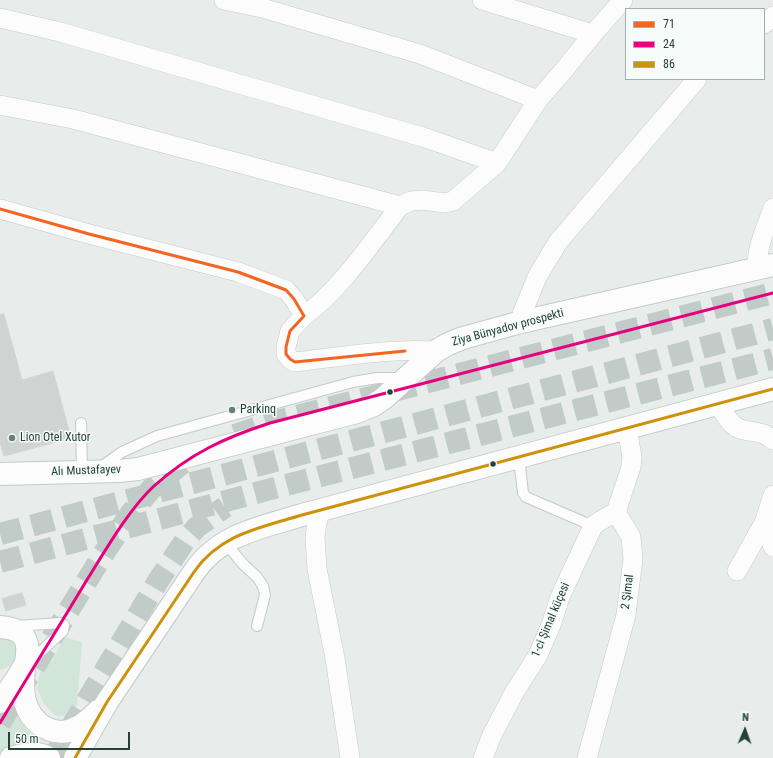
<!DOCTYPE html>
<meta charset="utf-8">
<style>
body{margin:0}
#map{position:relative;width:773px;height:758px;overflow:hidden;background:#e8edeb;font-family:"Roboto Condensed",sans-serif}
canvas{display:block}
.legend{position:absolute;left:625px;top:8px;width:140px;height:72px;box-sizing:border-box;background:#f7fbf9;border:1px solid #a3b1ad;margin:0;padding:5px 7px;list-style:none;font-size:12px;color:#24423a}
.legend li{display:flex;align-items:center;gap:8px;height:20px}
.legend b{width:20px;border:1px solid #a3b1ad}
.north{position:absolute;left:725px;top:710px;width:40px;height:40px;-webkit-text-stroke:3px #f7fbf9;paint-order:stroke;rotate:2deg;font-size:11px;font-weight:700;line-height:16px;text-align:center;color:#24423a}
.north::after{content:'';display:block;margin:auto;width:14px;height:18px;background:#24423a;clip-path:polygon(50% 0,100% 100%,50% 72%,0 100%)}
.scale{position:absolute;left:8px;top:732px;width:122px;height:18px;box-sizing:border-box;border:2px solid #24423a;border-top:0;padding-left:5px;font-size:12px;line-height:14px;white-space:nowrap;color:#24423a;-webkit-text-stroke:3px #f7fbf9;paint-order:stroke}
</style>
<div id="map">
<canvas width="773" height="758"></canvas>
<ul class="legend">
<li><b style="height:5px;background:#f26522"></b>71</li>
<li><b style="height:5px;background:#e5007d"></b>24</li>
<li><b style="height:5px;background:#cd920c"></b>86</li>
</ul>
<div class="north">N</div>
<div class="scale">50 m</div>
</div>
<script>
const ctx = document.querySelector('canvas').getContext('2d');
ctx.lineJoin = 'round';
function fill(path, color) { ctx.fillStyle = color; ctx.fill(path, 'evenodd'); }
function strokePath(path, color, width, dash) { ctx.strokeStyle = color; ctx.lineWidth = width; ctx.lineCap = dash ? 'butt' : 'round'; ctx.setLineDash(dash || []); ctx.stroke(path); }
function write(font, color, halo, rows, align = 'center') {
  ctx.font = font + ' "Roboto Condensed",sans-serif'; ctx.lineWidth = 3; ctx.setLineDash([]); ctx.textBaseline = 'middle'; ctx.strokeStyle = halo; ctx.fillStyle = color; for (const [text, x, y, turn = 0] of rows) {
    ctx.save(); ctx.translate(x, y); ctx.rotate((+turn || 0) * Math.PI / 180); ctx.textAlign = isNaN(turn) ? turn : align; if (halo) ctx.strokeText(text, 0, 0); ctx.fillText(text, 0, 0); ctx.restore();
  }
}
fill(new Path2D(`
 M64,637L82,642L77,705L68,716H56L44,704L37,689L40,673L53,660Z
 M0,639C19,638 16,646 17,661L11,666L0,670Z
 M11,699L18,716L34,738L0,752V717Z`), '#d1e6d8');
const building = new Path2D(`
 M4,314L22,380L53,371L71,438L4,456L0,443V315Z
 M22,593L26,605L6,611L2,599Z`);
fill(building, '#cfd4d2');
strokePath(building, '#d1d6d4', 1);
strokePath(new Path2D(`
 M235,435L270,423L773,293
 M0,534L773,329
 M0,562L267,490L773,359
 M0,723L102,556L131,513L152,488L184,462L195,455
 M53,758L158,581L186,539L197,527L225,507`), '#c1cbc8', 22, [22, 11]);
const service = new Path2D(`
 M81,423L82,471
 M519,458L523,493L526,497L593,526
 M101,467L122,452L157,436L353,382L377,378H402
 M225,542L242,563L257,577L263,586L265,595L257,626
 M15,626L61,623L64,625L63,631L28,663`);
const minor = new Path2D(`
 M224,0L262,8L420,54L538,100
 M482,0L593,34
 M0,18L60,32L426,138L497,163
 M764,24L773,16
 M0,105L73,119L400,206L411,201L422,200L445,203L453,201L497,163L538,100L564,70L593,34L623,0
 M0,209L89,234L238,272L286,290L294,299L304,316L290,331L286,347V354L290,359L295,362C341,357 389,348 436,351
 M757,270C756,248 766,228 773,208
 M304,316C341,289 372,242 400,206
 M521,322L522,314L537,277L558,242L697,79
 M718,403C723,411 729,424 738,428C751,434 761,429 773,440
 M321,511L317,522L315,537L317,569L335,658L350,758
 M764,523L773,547
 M737,571L764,523L773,495
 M483,758L492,735L514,693L538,655L551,625L560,597L593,526L600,521L616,512
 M587,758L626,615L633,559L631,537L616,512L631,467L632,457L627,428`);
const secondary = new Path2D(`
 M0,474L119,471L138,469L357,412L374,405L384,398L436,351L448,344L463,338L521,322L773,265
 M0,627C17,628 29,634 27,653C27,658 26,664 23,668C17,680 8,691 0,702
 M24,667C23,678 22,690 25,701C31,725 56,740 78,727C86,723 92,717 98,711
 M11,758C24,754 37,751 49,758
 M75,758L107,702L194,572C220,534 260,528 302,515L773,389`);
strokePath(service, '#c5cac8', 12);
strokePath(minor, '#c5cac8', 20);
strokePath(secondary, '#c3cbc8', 24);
strokePath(service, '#fcfcfc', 10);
strokePath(minor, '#fcfcfc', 19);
strokePath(secondary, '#fcfcfc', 22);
strokePath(new Path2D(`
 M0,209L89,234L238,272L286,290L294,299L304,316L290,331L286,347V354L290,359L295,362L405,351`), '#f26522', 3);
strokePath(new Path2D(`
 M0,723C28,676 57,630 85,583C104,553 128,510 154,486C191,453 224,438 270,423L773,293`), '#e5007d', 3);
strokePath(new Path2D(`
 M75,758L107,702L194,572C220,534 260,528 302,515L773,389`), '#cd920c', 3);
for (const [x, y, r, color] of [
 [390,392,3.5,"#24423a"],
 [232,410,4,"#697e78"],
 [12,438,4,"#697e78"],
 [493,464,3.5,"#24423a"]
]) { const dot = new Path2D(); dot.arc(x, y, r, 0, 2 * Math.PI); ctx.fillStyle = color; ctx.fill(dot); strokePath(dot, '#f7fbf9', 1.5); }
write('12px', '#24423a', '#f7fbf9', [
 ["Ziya Bünyadov prospekti",508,328,-15],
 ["Alı Mustafayev",86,471,-2],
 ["2 Şimal",628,592,-83],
 ["1-ci Şimal küçesi",551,620,-67]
]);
write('12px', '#24423a', '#f7fbf9', [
 ["Parkinq",240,410],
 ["Lion Otel Xutor",20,438]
], 'left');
</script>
